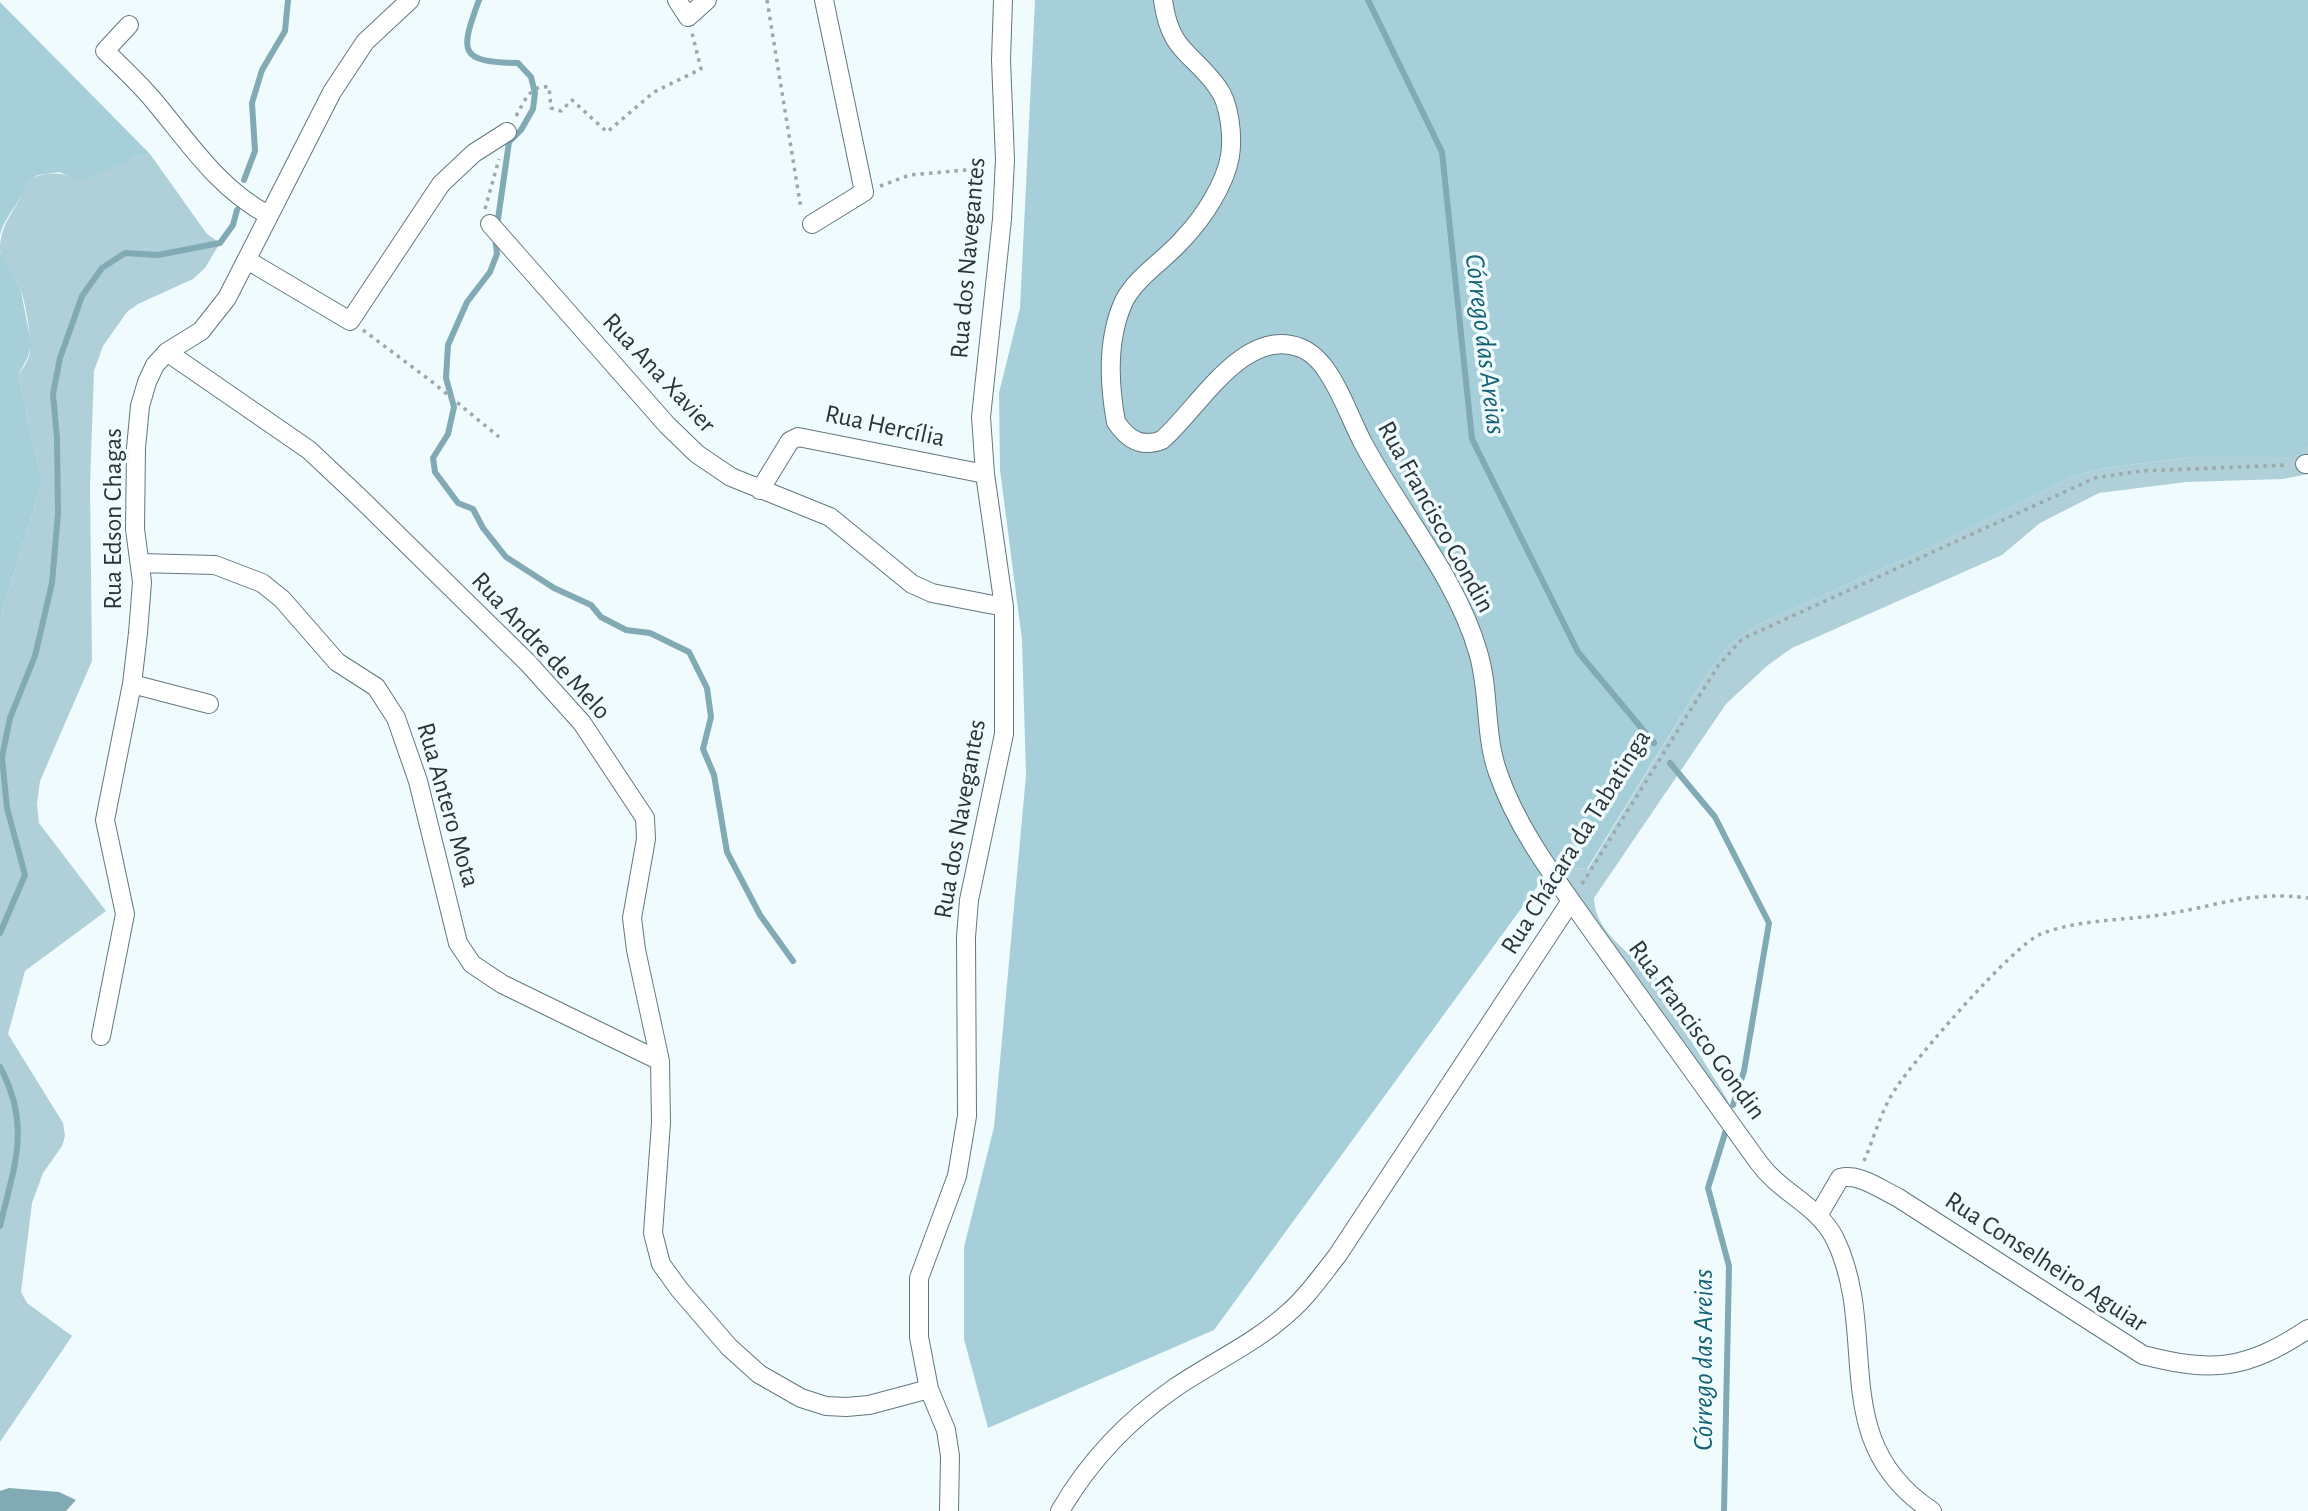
<!DOCTYPE html>
<meta charset="utf-8">
<style>
body{margin:0}
canvas{display:block;background:#f0fbfe}
</style>
<canvas width="2308" height="1511"></canvas>
<script>
const ctx = document.querySelector('canvas').getContext('2d');
ctx.lineJoin = 'round';
function fill(path, color) { ctx.fillStyle = color; ctx.fill(path, 'evenodd'); }
function strokePath(path, color, width, dash) { ctx.strokeStyle = color; ctx.lineWidth = width; ctx.lineCap = dash ? 'butt' : 'round'; ctx.setLineDash(dash || []); ctx.stroke(path); }
function write(font, color, halo, rows, align = 'center') {
  ctx.font = font + ' "Alegreya Sans",sans-serif'; ctx.lineWidth = 7; ctx.setLineDash([]); ctx.textBaseline = 'middle'; ctx.strokeStyle = halo; ctx.fillStyle = color; for (const [text, x, y, turn = 0] of rows) {
    ctx.save(); ctx.translate(x, y); ctx.rotate((+turn || 0) * Math.PI / 180); ctx.textAlign = isNaN(turn) ? turn : align; if (halo) ctx.strokeText(text, 0, 0); ctx.fillText(text, 0, 0); ctx.restore();
  }
}
fill(new Path2D(`
 M150,154L207,234L220,243L205,268L193,279L138,304L127,312L103,346L94,371L90,485L92,661L40,781L37,804L39,823L106,911L25,971L8,1034L63,1123L65,1136L62,1146L43,1173L32,1203L21,1292L27,1303L72,1336L0,1442V619L42,483L18,375C22,369 27,363 29,356C33,343 25,301 20,287C15,274 1,265 0,250C0,217 22,208 25,181C46,171 60,172 81,179L133,158Z
 M1119,411L1560,859L1574,868L1588,869L1709,671L1728,646L1757,625L1935,545L2074,476L2106,468L2191,457H2294L2303,453L2308,446V474L2283,479L2186,482L2099,493L2040,523L2002,555L1792,648L1768,665L1726,704L1594,898C1595,940 1647,961 1668,991L1666,1000L1727,1099L1738,1125L1612,945Z`), '#afd0d9');
fill(new Path2D(`
 M1035,0H2308V446L2303,453L2294,457H2191L2106,468L2074,476L1935,545L1757,625L1728,646L1709,671L1587,869L1574,868L1558,858L1214,1330L988,1428L964,1339V1247L994,1127L1026,775L1022,640L1000,470L999,393L1020,308Z
 M0,2L150,154L133,158L95,176L81,180L59,172L38,175L26,181C23,202 5,214 0,235Z
 M0,253L20,286L31,343L28,357L18,375L42,483L0,619Z`), '#a6cfda');
fill(new Path2D(`
 M9,1488L59,1492L76,1500L66,1511H0V1491Z`), '#82aab5');
strokePath(new Path2D(`
 M479,0C460,52 458,62 518,63L531,77L535,93L533,109L521,130L509,142L497,226
 M1368,0L1442,152L1472,439L1578,652L1654,743
 M244,180L255,151L252,103L262,70L285,31L288,0
 M495,237L497,254L490,272L467,302L448,345L446,378L454,407L448,434L433,458L435,472L458,503L473,509L483,528L506,557L554,588L591,605L601,617L626,630L650,633L689,652L707,688L711,717L703,749L714,775L727,852L760,915L793,961
 M1670,763L1715,817L1769,923L1744,1071L1733,1105
 M0,933L25,875L7,808L2,757L10,718L35,656L52,583L58,514L57,438L53,394L60,358L82,296L102,268L125,253L158,255L220,243L233,225L237,210
 M0,1067C32,1126 14,1166 0,1226
 M1724,1511L1729,1266L1708,1188L1726,1130`), '#82aab5', 6);
const minor = new Path2D(`
 M677,0L688,17L707,0
 M1163,0C1170,53 1193,52 1218,88C1230,104 1233,137 1230,156C1225,185 1203,218 1183,239C1165,260 1137,276 1124,301C1107,338 1109,384 1116,422C1128,440 1142,448 1162,440C1199,408 1244,325 1301,348C1311,352 1318,359 1324,367C1341,390 1350,418 1363,443C1399,511 1457,578 1478,652C1490,691 1484,734 1498,773C1518,831 1558,882 1593,932C1648,1009 1704,1086 1759,1163C1781,1193 1818,1205 1835,1239C1881,1334 1825,1441 1932,1511
 M129,25L105,51C122,67 139,83 154,101C190,144 218,188 268,215
 M490,224L667,425L697,454L731,477L830,517L912,584L932,593L1004,607
 M812,224L864,192L824,0
 M247,260L350,321L441,184L474,153L507,132
 M167,352L309,450L360,498L528,663L582,723L645,818L646,839L632,918L636,950L660,1061L661,1123L653,1233L661,1264L679,1289L729,1347L759,1374L801,1398L826,1406L846,1407L869,1405L929,1389
 M2305,464H2308
 M760,490L790,441L798,437L985,474
 M140,563L215,565L262,583L282,599L337,662L376,687L396,718L418,781L458,943L472,964L502,984L660,1061
 M132,684L209,704
 M101,1036L125,914L105,820L132,684L138,633L142,582L135,529L136,448L140,406L147,382L155,365L167,352L201,331L227,298L332,92L365,42L410,0
 M1819,1214L1840,1178C1859,1173 1880,1189 1897,1197L2143,1355C2213,1373 2246,1370 2308,1329
 M949,1511L950,1456L946,1430L929,1389L919,1337V1278L957,1176L967,1116L966,937L969,900L1004,734V607L985,474L981,417L1002,219L1005,160L1001,60L1003,0
 M1060,1511C1089,1461 1128,1420 1176,1387C1213,1362 1255,1343 1288,1313C1307,1297 1321,1276 1337,1256L1571,901`);
strokePath(minor, '#61787f', 20);
strokePath(new Path2D(`
 M767,0L801,209
 M516,116C525,101 529,85 549,87L551,108L561,111L572,100L607,132L654,92L701,69L692,33
 M880,186L910,175L988,168
 M485,209L499,159
 M363,330L431,381L499,437
 M1582,884L1718,666L1742,639L2095,478L2141,471L2288,465
 M1864,1161C1874,1138 1882,1108 1896,1088C1915,1059 2014,944 2041,934C2081,918 2130,921 2172,913C2224,904 2253,891 2308,898`), '#9da8ab', 3.5, [3.5, 5]);
strokePath(minor, '#fff', 18);
write('26px', '#2a3538', '#f0fbfe', [
 ["Rua dos Navegantes",968,258,-85],
 ["Rua Ana Xavier",659,373,47],
 ["Rua Hercília",885,426,12],
 ["Rua Francisco Gondin",1436,517,61],
 ["Rua Edson Chagas",113,519,-90],
 ["Rua Andre de Melo",541,646,47],
 ["Rua Antero Mota",448,805,74],
 ["Rua dos Navegantes",960,819,-80],
 ["Rua Chácara da Tabatinga",1576,842,-58],
 ["Rua Francisco Gondin",1697,1030,54],
 ["Rua Conselheiro Aguiar",2046,1262,33]
]);
write('italic 28px', '#146274', '#f0fbfe', [
 ["Córrego das Areias",1485,344,83],
 ["Córrego das Areias",1704,1360,-90]
]);
</script>
